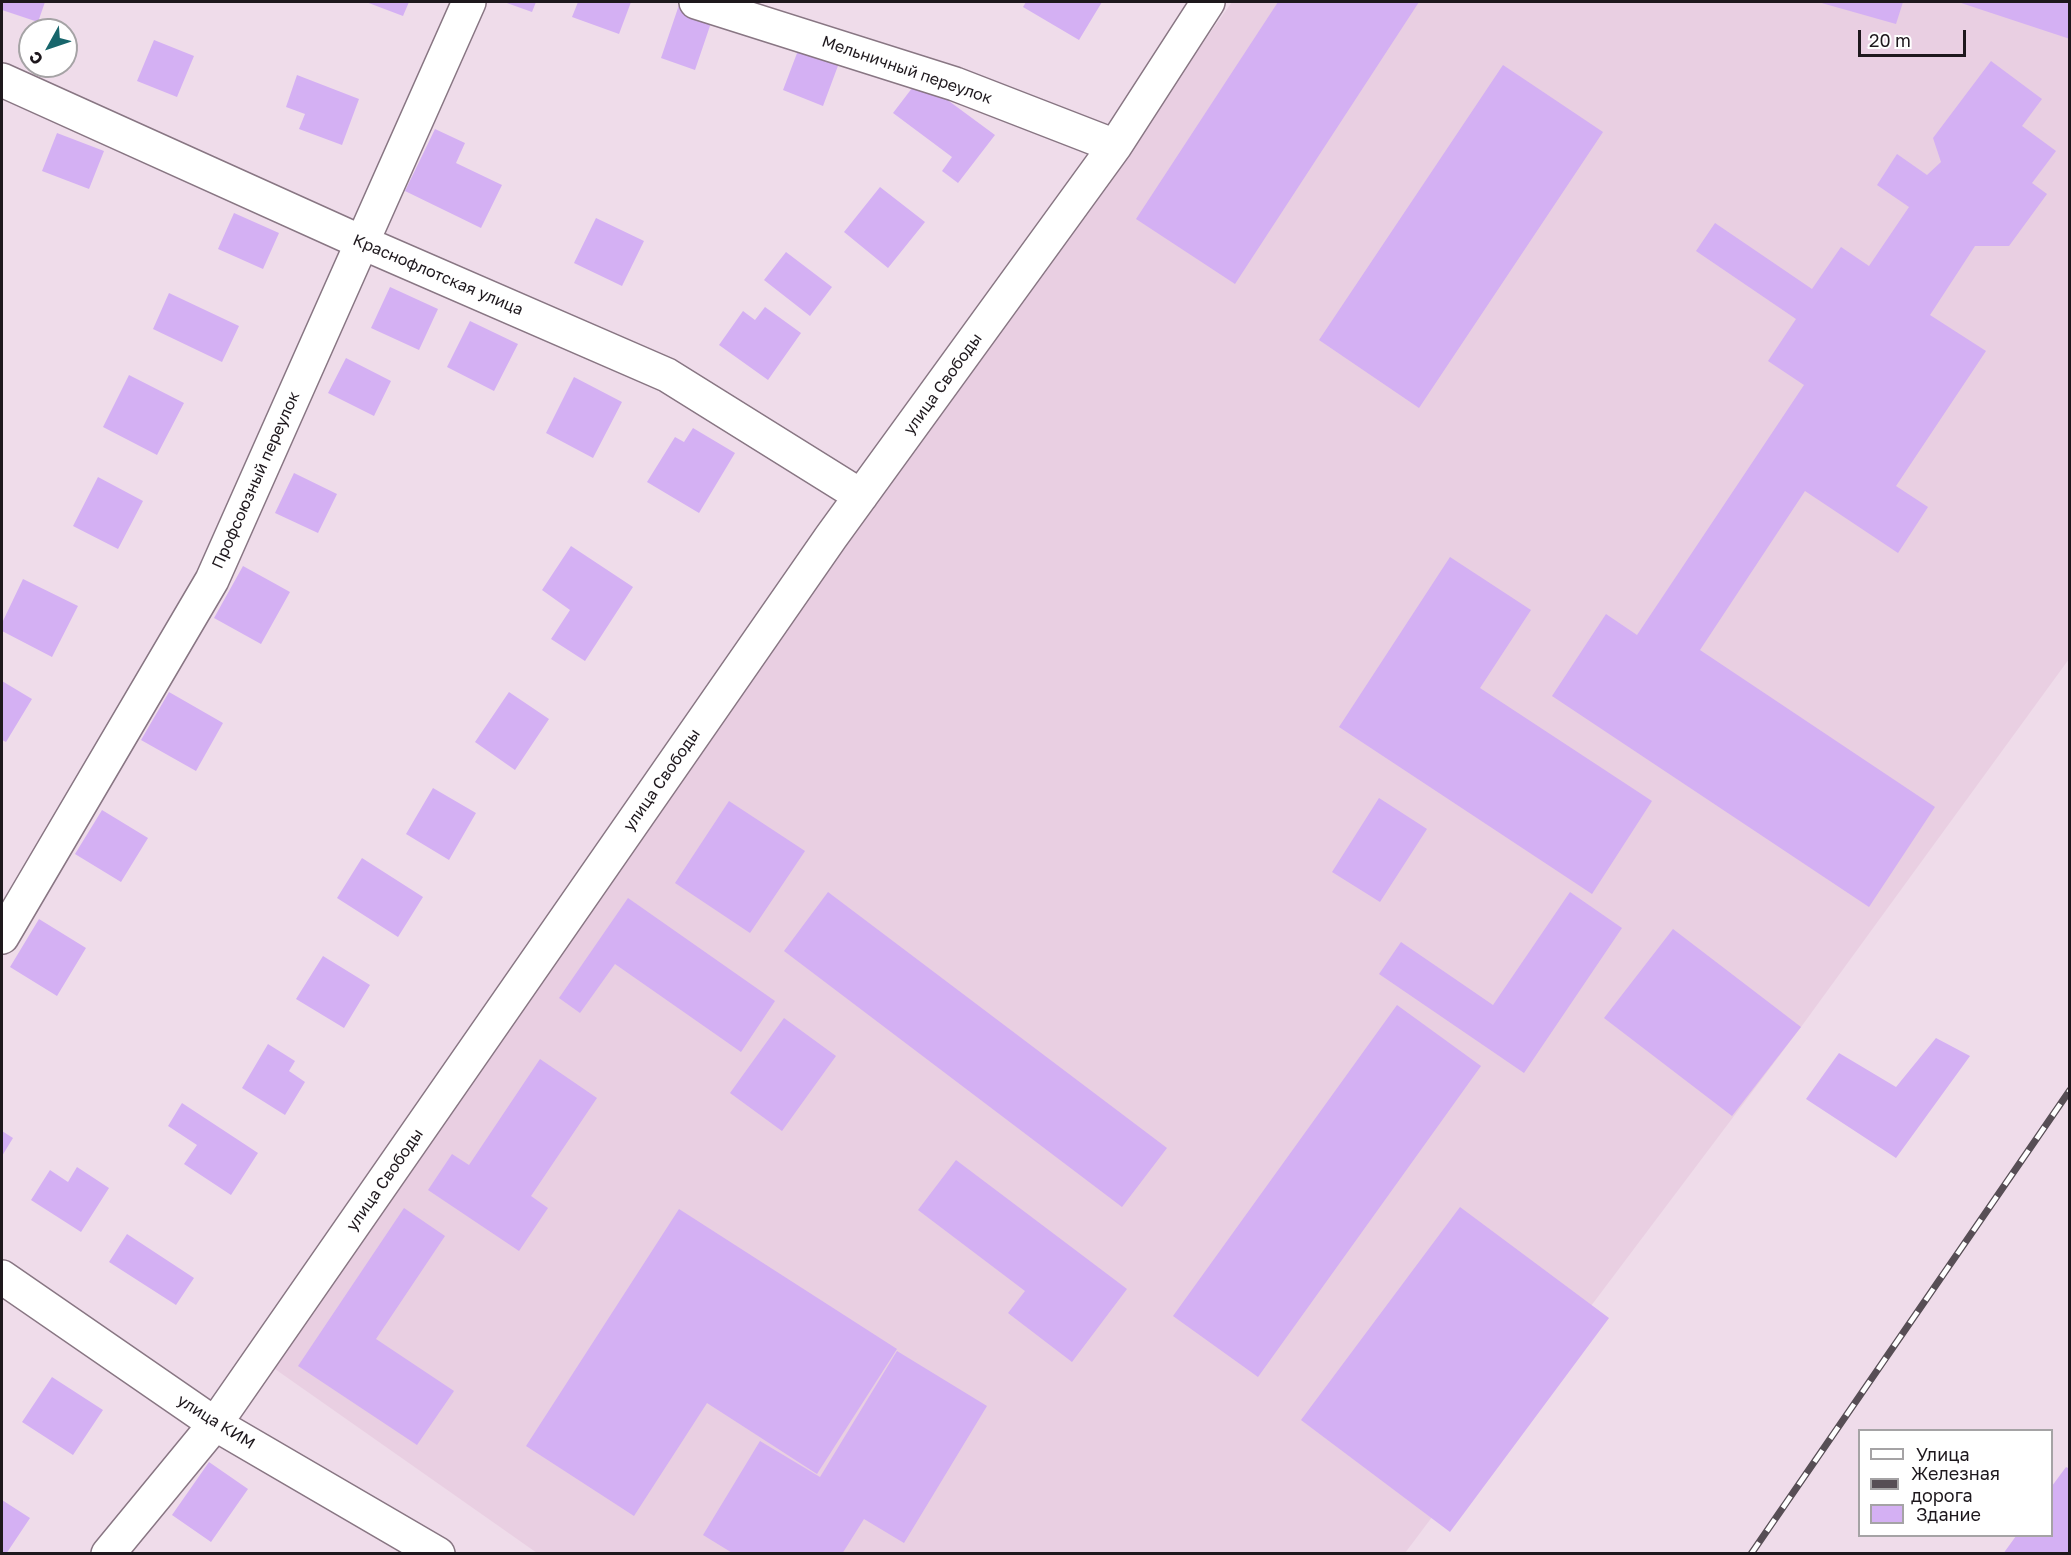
<!DOCTYPE html>
<meta charset="utf-8">
<style>
body{margin:0}
#map{position:relative;width:2071px;height:1555px;overflow:hidden;background:#efdcea;font-family:"Golos Text",sans-serif}
canvas{display:block}
.frame{position:absolute;inset:0;border:3px solid #1e181d;pointer-events:none}
.legend{position:absolute;left:1858px;top:1429px;width:195px;height:108px;box-sizing:border-box;background:#fff;border:2px solid #a5a3a5;margin:0;padding:8px 10px;list-style:none;font-size:18px;color:#1e181d}
.legend li{display:flex;align-items:center;gap:12px;height:30px}
.legend b{width:30px;border:2px solid #a5a3a5}
.north{position:absolute;left:18px;top:18px;width:60px;height:60px;box-sizing:border-box;background:#fff;border:2px solid #a5a3a5;border-radius:50%;rotate:230deg;font-size:16px;font-weight:700;line-height:24px;text-align:center;color:#1e181d}
.north::after{content:'';display:block;margin:auto;width:21px;height:27px;background:#18666c;clip-path:polygon(50% 0,100% 100%,50% 72%,0 100%)}
.scale{position:absolute;left:1858px;top:30px;width:108px;height:27px;box-sizing:border-box;border:3px solid #1e181d;border-top:0;padding-left:8px;font-size:18px;line-height:21px;white-space:nowrap;color:#1e181d;-webkit-text-stroke:4px #fff;paint-order:stroke}
</style>
<div id="map">
<canvas width="2071" height="1555"></canvas>
<div class="frame"></div>
<ul class="legend">
<li><b style="height:8px;background:#fff"></b>Улица</li>
<li><b style="height:8px;background:#574e55"></b>Железная дорога</li>
<li><b style="height:16px;background:#d4b0f3"></b>Здание</li>
</ul>
<div class="north">С</div>
<div class="scale">20 m</div>
</div>
<script>
const ctx = document.querySelector('canvas').getContext('2d');
ctx.lineJoin = 'round';
function fill(path, color) { ctx.fillStyle = color; ctx.fill(path, 'evenodd'); }
function strokePath(path, color, width, dash) { ctx.strokeStyle = color; ctx.lineWidth = width; ctx.lineCap = dash ? 'butt' : 'round'; ctx.setLineDash(dash || []); ctx.stroke(path); }
function write(font, color, halo, rows, align = 'center') {
  ctx.font = font + ' "Golos Text",sans-serif'; ctx.lineWidth = 4.5; ctx.setLineDash([]); ctx.textBaseline = 'middle'; ctx.strokeStyle = halo; ctx.fillStyle = color; for (const [text, x, y, turn = 0] of rows) {
    ctx.save(); ctx.translate(x, y); ctx.rotate((+turn || 0) * Math.PI / 180); ctx.textAlign = isNaN(turn) ? turn : align; if (halo) ctx.strokeText(text, 0, 0); ctx.fillText(text, 0, 0); ctx.restore();
  }
}
fill(new Path2D(`
 M1232,2H2069V659L1801,1027L1405,1553H537L265,1362Z`), '#e9cfe2');
fill(new Path2D(`
 M3,2H45L38,22L2,10Z
 M366,2H409L403,16Z
 M504,2H536L532,12Z
 M578,2H631L619,34L572,17Z
 M1026,2H1102L1079,40L1023,7Z
 M1278,2H1419L1235,284L1136,219Z
 M1818,2H1903L1896,24Z
 M1958,2H2070V39Z
 M679,5L713,17L695,70L661,58Z
 M154,40L194,56L177,97L137,81Z
 M802,40L842,55L823,106L783,90Z
 M1991,61L2042,99L2022,126L2056,151L2032,183L2047,194L2009,246H1975L1930,315L1986,351L1896,486L1928,507L1898,553L1805,491L1700,650L1935,807L1869,907L1552,696L1606,614L1637,635L1804,385L1768,361L1796,319L1696,251L1715,223L1812,289L1841,247L1869,266L1909,207L1877,185L1897,154L1927,175L1941,162L1933,138Z
 M1503,65L1603,132L1419,408L1319,340Z
 M297,75L359,99L342,145L299,129L305,114L286,107Z
 M919,79L995,135L958,183L942,171L952,157L893,113Z
 M435,129L465,143L456,163L502,185L481,228L405,191Z
 M57,133L104,151L89,189L42,171Z
 M880,187L925,222L888,268L844,232Z
 M234,213L279,233L263,269L218,249Z
 M596,218L644,241L622,286L574,263Z
 M786,252L832,287L810,316L764,280Z
 M390,287L438,309L419,350L371,328Z
 M169,293L239,326L222,362L153,329Z
 M765,307L801,333L768,380L719,345L743,311L755,320Z
 M470,321L518,344L494,391L447,367Z
 M346,358L391,381L374,416L328,393Z
 M129,375L184,403L157,455L103,427Z
 M574,377L622,402L593,458L546,433Z
 M693,428L735,453L699,513L647,482L675,437L684,442Z
 M294,473L337,494L318,533L275,513Z
 M98,477L143,501L118,549L73,526Z
 M571,546L633,587L585,661L551,639L570,610L542,590Z
 M1450,557L1531,610L1480,688L1652,801L1592,894L1339,727Z
 M243,566L290,592L261,644L214,618Z
 M23,579L78,606L52,657L2,631V623Z
 M2,681L32,699L6,742L2,740Z
 M169,692L223,723L196,771L141,740Z
 M509,692L549,719L515,770L475,742Z
 M433,788L476,813L449,860L406,834Z
 M1379,798L1427,829L1380,902L1332,872Z
 M729,801L805,851L750,933L675,883Z
 M102,810L148,838L121,882L75,854Z
 M362,858L423,897L398,937L337,898Z
 M828,892L1167,1148L1122,1207L784,951Z
 M1570,892L1622,928L1524,1073L1379,974L1401,942L1493,1005Z
 M628,898L775,1001L741,1052L615,964L580,1013L559,998Z
 M39,919L86,948L57,996L10,967Z
 M1673,929L1801,1027L1732,1116L1604,1018Z
 M323,956L370,985L344,1028L296,999Z
 M1397,1005L1481,1066L1258,1377L1173,1316Z
 M784,1018L836,1056L782,1131L730,1093Z
 M1936,1038L1970,1056L1896,1158L1806,1099L1839,1053L1896,1087Z
 M268,1044L295,1061L289,1071L305,1082L285,1115L242,1088Z
 M540,1059L597,1098L531,1196L548,1208L519,1251L428,1190L452,1154L469,1165Z
 M182,1103L258,1153L231,1195L184,1164L197,1145L168,1126Z
 M2,1131L13,1138L2,1156Z
 M956,1160L1127,1289L1072,1362L1008,1313L1025,1291L918,1210Z
 M77,1167L109,1188L81,1232L31,1200L50,1170L68,1182Z
 M1460,1207L1609,1318L1450,1532L1301,1420Z
 M404,1208L445,1236L376,1339L454,1391L417,1445L298,1366Z
 M679,1209L897,1349L817,1474L707,1403L634,1516L526,1446Z
 M127,1234L194,1278L176,1305L109,1262Z
 M897,1351L987,1406L904,1543L864,1519L842,1554H734L703,1535L760,1441L820,1477Z
 M52,1377L103,1410L73,1455L22,1422Z
 M209,1462L248,1489L211,1542L172,1515Z
 M2066,1467L2070,1469V1554H2003L2016,1536H2052V1486Z
 M2,1500L30,1518L6,1554H2Z`), '#d4b0f3');
const minor = new Path2D(`
 M696,2L955,84L1115,146
 M2,80L361,242L667,375L861,496
 M2,937L212,580L469,2
 M2,1277L215,1424L438,1554
 M108,1554L215,1424L831,537L1115,146L1208,2`);
strokePath(minor, '#887683', 36);
strokePath(minor, '#fff', 33);
const rail = new Path2D(`
 M1751,1554L2070,1090`);
strokePath(rail, '#574e55', 7);
strokePath(rail, '#fff', 4.5, [14]);
write('16px', '#1e181d', '#fff', [
 ["Мельничный переулок",907,70,19],
 ["Краснофлотская улица",438,275,23],
 ["улица Свободы",943,384,-54],
 ["Профсоюзный переулок",256,480,-66],
 ["улица Свободы",662,780,-55],
 ["улица Свободы",385,1180,-55],
 ["улица КИМ",216,1422,32]
]);
</script>
